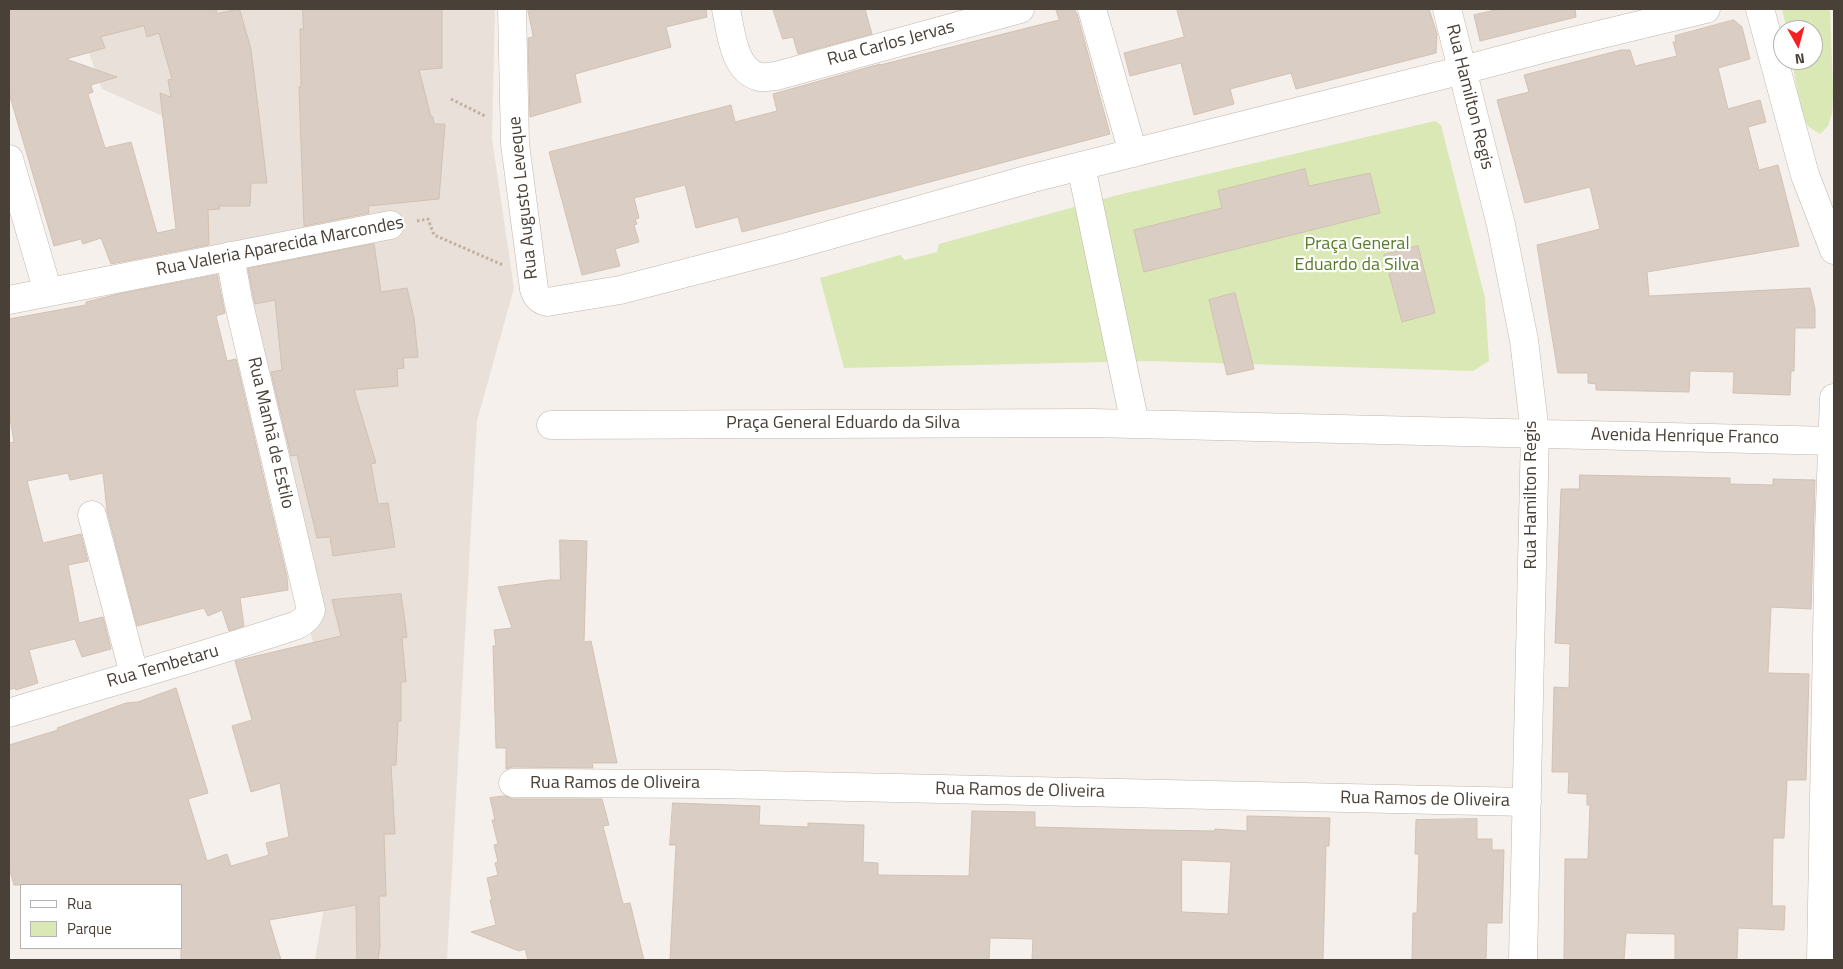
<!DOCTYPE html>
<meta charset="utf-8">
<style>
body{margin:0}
#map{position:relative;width:1843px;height:969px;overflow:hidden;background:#f5f0eb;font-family:"Titillium Web",sans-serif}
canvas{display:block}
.frame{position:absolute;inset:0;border:10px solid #494038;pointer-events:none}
.legend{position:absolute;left:20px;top:884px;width:162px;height:65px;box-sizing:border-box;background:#fff;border:1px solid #b6b3af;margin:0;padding:6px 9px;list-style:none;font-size:15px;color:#494038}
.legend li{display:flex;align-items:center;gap:10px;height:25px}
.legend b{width:25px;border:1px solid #b6b3af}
.north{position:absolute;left:1773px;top:20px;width:50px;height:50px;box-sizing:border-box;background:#fff;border:1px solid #b6b3af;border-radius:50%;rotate:173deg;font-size:14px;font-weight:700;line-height:20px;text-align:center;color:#494038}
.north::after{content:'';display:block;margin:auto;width:18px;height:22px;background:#f81f22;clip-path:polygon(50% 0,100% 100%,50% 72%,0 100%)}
</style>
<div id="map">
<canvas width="1843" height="969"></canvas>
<div class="frame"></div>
<ul class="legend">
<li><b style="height:6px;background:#fff"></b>Rua</li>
<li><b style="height:14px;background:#d9e8b4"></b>Parque</li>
</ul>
<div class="north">N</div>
</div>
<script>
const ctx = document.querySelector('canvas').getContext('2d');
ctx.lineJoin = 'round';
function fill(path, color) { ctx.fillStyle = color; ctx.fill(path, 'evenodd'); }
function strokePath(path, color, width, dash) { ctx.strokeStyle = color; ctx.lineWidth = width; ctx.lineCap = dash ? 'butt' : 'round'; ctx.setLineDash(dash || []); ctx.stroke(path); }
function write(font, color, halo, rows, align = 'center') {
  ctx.font = font + ' "Titillium Web",sans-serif'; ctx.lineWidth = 4.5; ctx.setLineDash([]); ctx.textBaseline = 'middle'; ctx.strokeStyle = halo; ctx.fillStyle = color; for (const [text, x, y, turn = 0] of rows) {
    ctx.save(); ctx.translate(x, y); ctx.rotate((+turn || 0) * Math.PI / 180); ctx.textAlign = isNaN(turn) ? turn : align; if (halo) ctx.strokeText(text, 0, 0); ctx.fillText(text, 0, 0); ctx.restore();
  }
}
fill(new Path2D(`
 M73,9H495L492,139L514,288L477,421L447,960H315L347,773L178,123L102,89Z`), '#e9e1d9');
fill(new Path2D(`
 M1782,9H1830L1833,92L1832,114L1828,126L1820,134L1809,127L1802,118L1792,60H1813V30H1787Z
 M1435,121L1441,125L1485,298L1489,361L1473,371L1150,361L844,368L820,278L900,255L905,260L937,252L939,244L1118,195Z`), '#d9e8b4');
const building = new Path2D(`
 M9,9H216L217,14L238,9L240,11L251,49L267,183H251L250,206H219L220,209L208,210L209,245L111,264L101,238L83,244L81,239L54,246L9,93ZM144,26L147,37L159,33L172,79L168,80L171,97L160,93L176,229L157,233L131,142L105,148L88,94L93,92L91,85L117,77L66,59L105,48L101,37Z
 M303,9H442V68L419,70L431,117H433L434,124H445L439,199L368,206L369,213L304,226L299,87H301L300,29H303Z
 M528,9H706L707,17L666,27L671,47L575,74L581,102L530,117L528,38L533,37Z
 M773,9H865L872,34L798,54L793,37L783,39Z
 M1056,9H1074L1077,14L1110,134L742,232L738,217L696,228L685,185L634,198L639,218L635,219L637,224L634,225L639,242L615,249L620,266L582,275L549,152L731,105L735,122L777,111L773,94L880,64V65L1059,20Z
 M1177,9H1429L1437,34L1436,53L1296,89L1291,73L1230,89L1234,104L1194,115L1181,63L1130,76L1124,53L1184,37Z
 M1501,9H1575L1576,17L1480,41L1474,15Z
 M1734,20L1742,27L1750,59L1718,68L1728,109L1760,100L1766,122L1748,127L1759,170L1778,165L1799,246L1647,272L1649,296L1810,288L1815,309V328H1795L1794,371H1791L1790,395L1733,393L1734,372L1690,371L1689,392L1596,390V384L1588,383V373H1558L1537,245L1600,229L1590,187L1525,203L1497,100L1529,92L1524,75L1621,50H1630L1635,66L1677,56L1673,42H1676L1675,36Z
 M1305,169L1309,186L1370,173L1380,213L1144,272L1134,230L1222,208L1218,191Z
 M374,244L381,292L407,288L414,318L418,357L403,358L404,368L397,369L398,386L354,390L376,463L371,464L378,504L388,503L395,547L333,556L330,537L317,538L297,455L291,456L271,372L282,370L275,300L255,304L248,269Z
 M1418,246L1435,313L1402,322L1384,255Z
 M217,275L225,313L216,316L227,361L236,359L287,577L288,590L240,598L244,626L229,631L222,610L208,616L204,608L137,626L107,511L103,473L70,480L68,473L27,481L43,543L81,534L88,561L68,565L79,623L103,617L111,649L82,657L75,639L29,650L38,683L16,690L15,688L9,690V443L14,442L9,413V319L86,305V302L118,294Z
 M1235,293L1254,369L1227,375L1209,300Z
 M1580,475L1730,478V484L1773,485V479L1815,480L1811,609L1771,607L1768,673L1809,674L1806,780H1787L1784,838H1773L1772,906H1785L1784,930L1738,928L1737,960H1675V934L1626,933L1624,960H1564L1565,859H1588L1590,805H1587V794L1568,793L1569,772H1552L1554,687L1569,688L1570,644L1555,643L1561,489H1579Z
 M560,540L587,541L584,642L591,641L617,763H592L593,768L513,767L506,769V748H496L493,646H496L494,630L512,628L498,587L549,580H560Z
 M401,594L407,637L402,638L406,682H401V721H398L396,765H391L395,834H384L386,896H379L380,946L378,960H357L356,905L269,920L281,960H181V885H14L9,867V745L58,730L57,728L126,703L138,702L176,688L208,793L188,799L207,861L227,854L231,866L269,855L266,843L289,837L280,783L251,792L232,726L252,720L235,661L341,636L332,600Z
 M505,796L513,799H602L609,825L603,826L623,904L630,903L644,960H528L525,949L519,951L471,932L496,925L490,900H492L487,878L498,875L495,863L498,862L494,845L498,844L492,820H495L490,798Z
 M673,803L760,806L759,825L808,827V823L864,825L863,862L878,863V875L969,876L972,811L1035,812V827L1150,830L1215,831V829L1247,831V816L1330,818L1329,846H1326L1323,960H1032L1033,939L990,938L989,960H670L676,845H670ZM1182,860L1231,862L1228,914L1182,912Z
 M1477,819V839H1492V850H1504L1502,923H1487L1486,960H1412L1413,913H1417L1419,854H1415L1416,820Z`);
fill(building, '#dacdc3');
strokePath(building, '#d2c1b3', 1);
const minor = new Path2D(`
 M512,9L515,144L534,289C536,296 539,300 547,302L620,290L787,247L1033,178L1463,70L1557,45L1706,9
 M726,9C731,31 733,71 760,77C765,78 771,76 776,76L1020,9
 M1092,9L1133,153
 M1447,9L1501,225L1524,340L1535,433L1523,960
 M1760,9L1805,175L1834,250
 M9,159L48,292
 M1081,166L1135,424
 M9,300L390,225
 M551,425L1092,423L1834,441
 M92,515L134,674
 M9,713C105,683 202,657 297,625C304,621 308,618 311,610L238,300L230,256
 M513,783L716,784L1527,802
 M1821,960L1829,532L1834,398`);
strokePath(minor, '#c1b6ad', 29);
strokePath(new Path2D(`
 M451,99L485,116
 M417,221L428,219L434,235L503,265`), '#c2b09e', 3, [2.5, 2.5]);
strokePath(minor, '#fff', 28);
write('18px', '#494038', '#fff', [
 ["Rua Carlos Jervas",891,44,-15],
 ["Rua Hamilton Regis",1469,97,76],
 ["Rua Augusto Leveque",524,198,-96],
 ["Rua Valeria Aparecida Marcondes",280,247,-11],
 ["Praça General Eduardo da Silva",843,424],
 ["Rua Manhã de Estilo",270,433,77],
 ["Avenida Henrique Franco",1685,437,1],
 ["Rua Hamilton Regis",1532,495,-90],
 ["Rua Tembetaru",163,667,-16],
 ["Rua Ramos de Oliveira",615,784],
 ["Rua Ramos de Oliveira",1020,791,1],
 ["Rua Ramos de Oliveira",1425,800,1]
]);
write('18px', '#577c2b', '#fff', [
 ["Praça General",1357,245],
 ["Eduardo da Silva",1357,266]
]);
</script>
